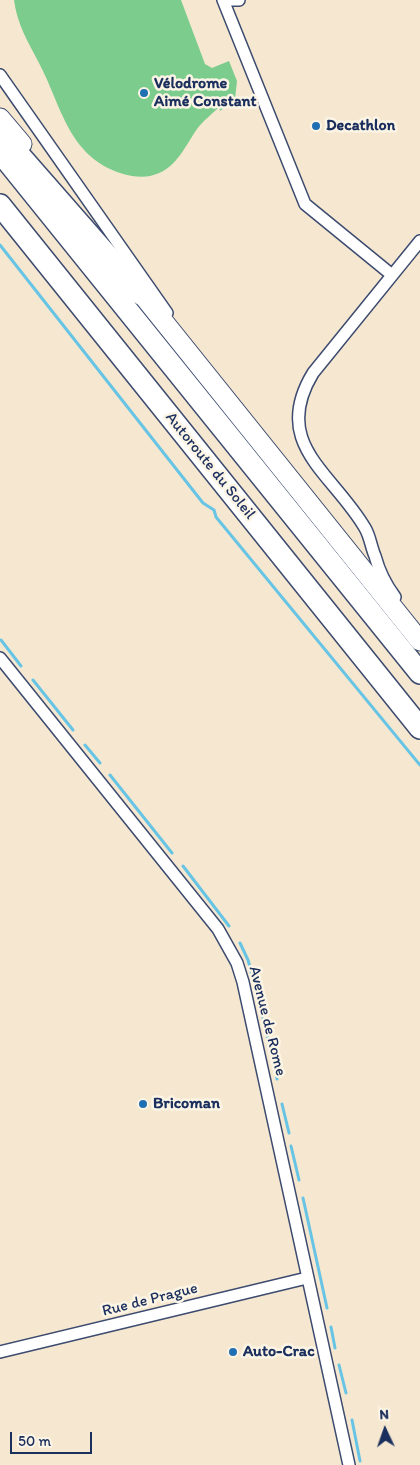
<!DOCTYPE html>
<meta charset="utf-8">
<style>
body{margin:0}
#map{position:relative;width:420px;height:1465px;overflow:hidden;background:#f6e8d0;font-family:Itim,sans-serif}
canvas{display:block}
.north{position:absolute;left:360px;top:1405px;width:50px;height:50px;-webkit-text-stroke:4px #fcf5e5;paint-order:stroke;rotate:357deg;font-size:14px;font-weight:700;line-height:20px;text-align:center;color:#1b2f5e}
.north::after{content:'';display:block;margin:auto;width:18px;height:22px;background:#1b2f5e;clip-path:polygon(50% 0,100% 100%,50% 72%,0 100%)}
.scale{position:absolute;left:10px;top:1432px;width:82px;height:22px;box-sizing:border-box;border:2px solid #1b2f5e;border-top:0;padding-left:6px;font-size:15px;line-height:18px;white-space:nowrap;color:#1b2f5e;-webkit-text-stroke:4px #fcf5e5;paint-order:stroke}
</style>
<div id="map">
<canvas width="420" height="1465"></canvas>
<div class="north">N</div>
<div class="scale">50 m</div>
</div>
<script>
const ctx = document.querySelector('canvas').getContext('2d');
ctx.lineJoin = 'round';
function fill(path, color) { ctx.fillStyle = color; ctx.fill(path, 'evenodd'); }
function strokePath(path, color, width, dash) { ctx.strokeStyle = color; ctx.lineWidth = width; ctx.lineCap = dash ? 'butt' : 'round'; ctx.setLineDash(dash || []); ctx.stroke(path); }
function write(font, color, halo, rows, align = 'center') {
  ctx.font = font + ' Itim,sans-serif'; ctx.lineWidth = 5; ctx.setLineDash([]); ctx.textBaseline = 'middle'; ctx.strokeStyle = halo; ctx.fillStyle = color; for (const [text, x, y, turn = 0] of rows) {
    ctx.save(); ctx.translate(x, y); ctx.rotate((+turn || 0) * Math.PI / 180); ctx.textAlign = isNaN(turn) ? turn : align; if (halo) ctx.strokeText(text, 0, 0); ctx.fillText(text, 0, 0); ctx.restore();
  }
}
fill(new Path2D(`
 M14,0H181L205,64L212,68L229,61L237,81L235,99L220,111L219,107C212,114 203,121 197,129C184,148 175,171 150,176C141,178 129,176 120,173C68,155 62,107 39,63C28,42 17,24 14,0Z`), '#7bcc8d');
strokePath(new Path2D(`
 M0,245L203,503L214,510L216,517L420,765
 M1,640L21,666
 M33,680L73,730
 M85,745L100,763
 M110,775L172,853
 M183,866L229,926
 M240,943L248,960L259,999
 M263,1018L268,1039
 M271,1052L277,1079
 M282,1104L289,1133
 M291,1146L299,1180
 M303,1198L327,1308
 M331,1327L335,1348
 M339,1365L346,1393
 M352,1420L360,1461`), '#67c4e5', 3);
const minor = new Path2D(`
 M223,0L305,204L392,275
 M228,0H239
 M0,75L167,313
 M395,597C386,585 379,571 375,556C371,547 370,536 365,528C333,473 270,444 313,373L420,241
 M0,658L218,929L237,963L243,982L349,1465
 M0,1352L307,1278`);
const primary = new Path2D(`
 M0,118L22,144
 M132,282L420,641`);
const motorway = new Path2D(`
 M0,133L141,294
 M0,152L420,673
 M0,205L420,728`);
strokePath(minor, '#3c4b6f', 14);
strokePath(primary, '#3c4b6f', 21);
strokePath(motorway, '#3c4b6f', 24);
strokePath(minor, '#fff', 11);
strokePath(primary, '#fff', 19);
strokePath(motorway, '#fff', 21);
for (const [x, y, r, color] of [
 [144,93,5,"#1f6fb2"],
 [316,126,5,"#1f6fb2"],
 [143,1104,5,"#1f6fb2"],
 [233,1352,5,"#1f6fb2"]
]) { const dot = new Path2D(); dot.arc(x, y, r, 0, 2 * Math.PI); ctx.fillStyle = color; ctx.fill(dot); strokePath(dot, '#fcf5e5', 2); }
write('bold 16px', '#1b2f5e', '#fcf5e5', [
 ["Vélodrome",154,84],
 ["Aimé Constant",154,102],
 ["Decathlon",326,126],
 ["Bricoman",153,1104],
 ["Auto-Crac",243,1352]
], 'left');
write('16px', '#1b2f5e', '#fcf5e5', [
 ["Autoroute du Soleil",210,466,51],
 ["Avenue de Rome",267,1021,76],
 ["Rue de Prague",150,1300,-14]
]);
</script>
